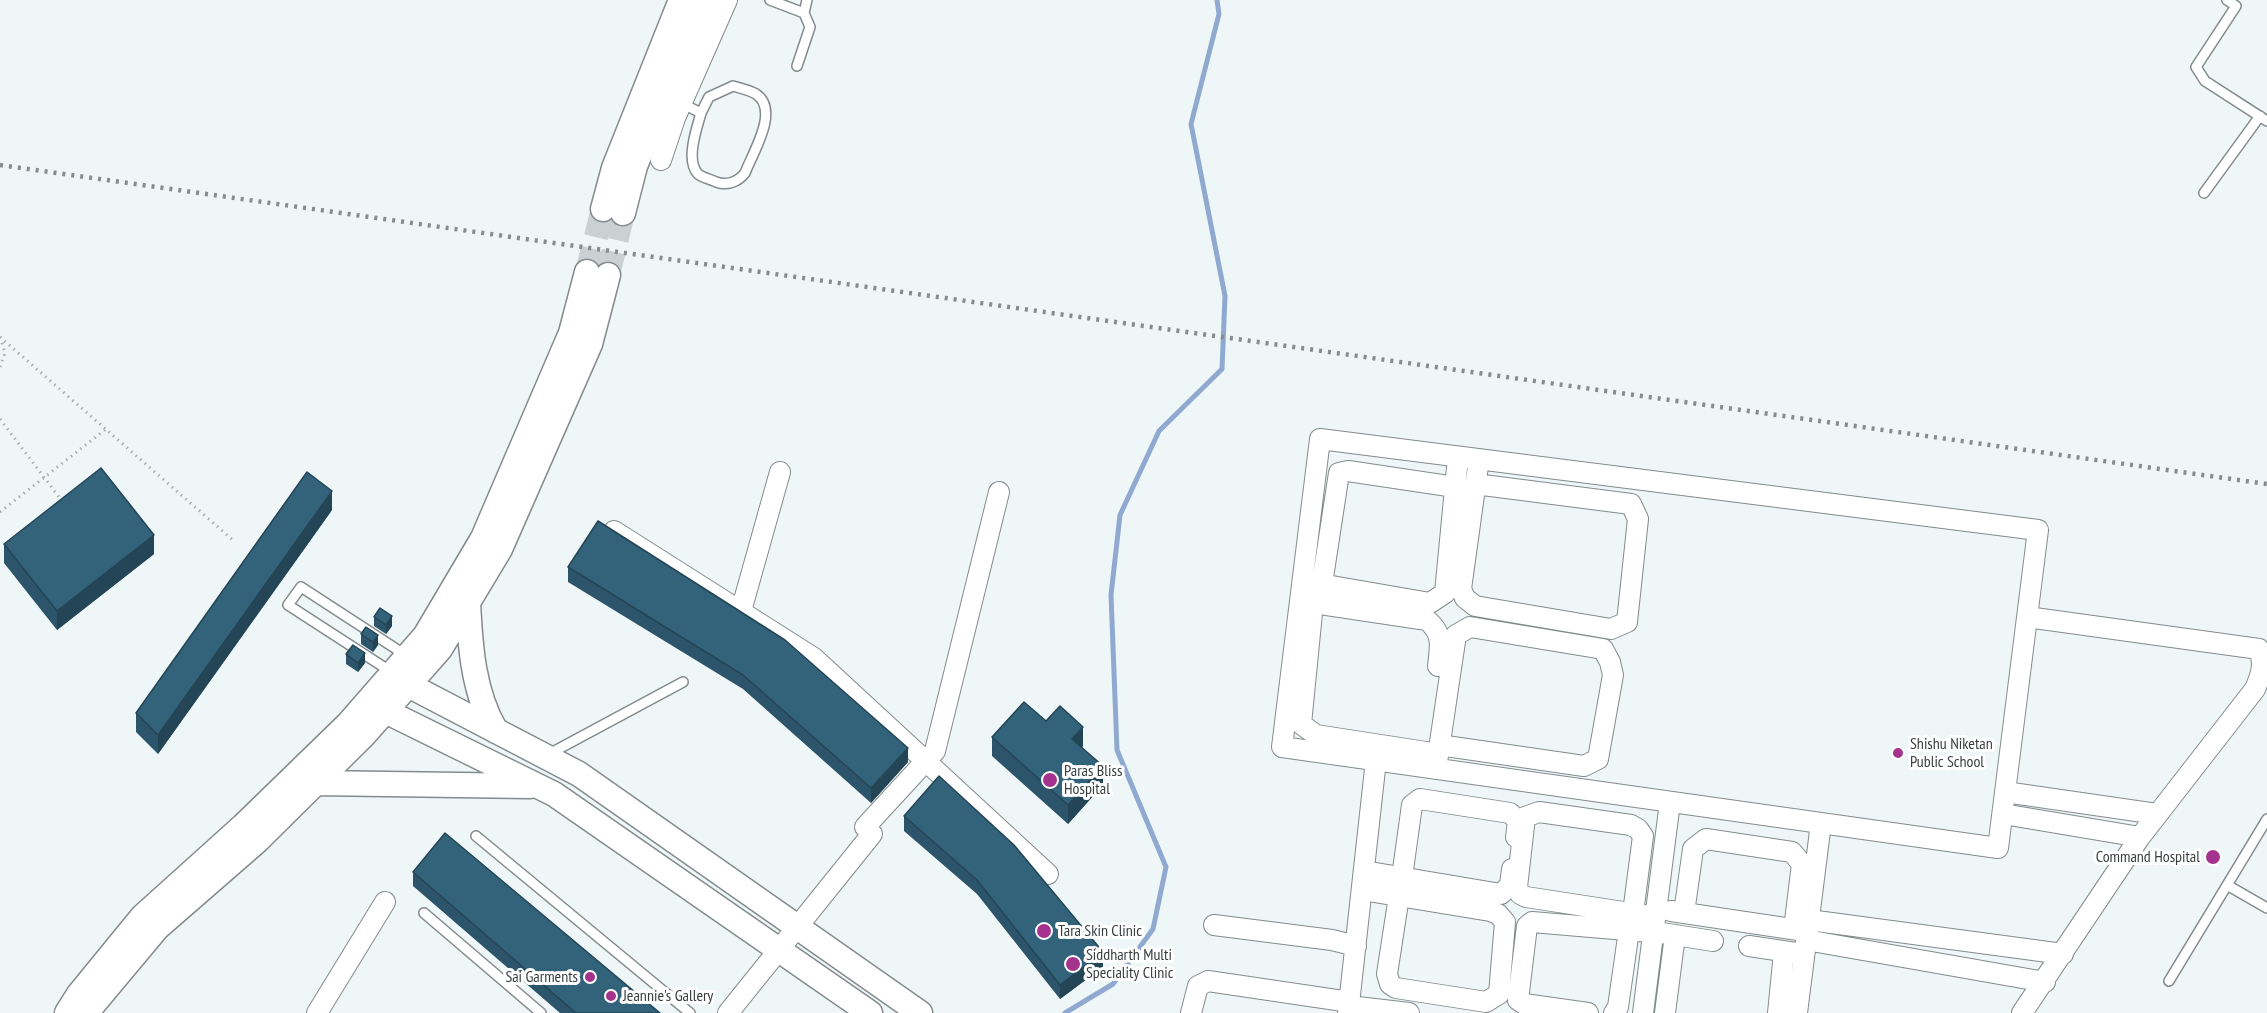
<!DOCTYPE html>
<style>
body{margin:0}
canvas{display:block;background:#eef6f7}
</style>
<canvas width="2267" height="1013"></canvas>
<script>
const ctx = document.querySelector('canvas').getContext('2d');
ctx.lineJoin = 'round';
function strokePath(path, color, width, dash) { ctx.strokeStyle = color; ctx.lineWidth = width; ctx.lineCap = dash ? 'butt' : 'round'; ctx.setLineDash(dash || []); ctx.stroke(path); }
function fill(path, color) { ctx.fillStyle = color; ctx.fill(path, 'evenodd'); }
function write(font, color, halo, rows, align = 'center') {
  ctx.font = font + ' "PT Sans Narrow",sans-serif'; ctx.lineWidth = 6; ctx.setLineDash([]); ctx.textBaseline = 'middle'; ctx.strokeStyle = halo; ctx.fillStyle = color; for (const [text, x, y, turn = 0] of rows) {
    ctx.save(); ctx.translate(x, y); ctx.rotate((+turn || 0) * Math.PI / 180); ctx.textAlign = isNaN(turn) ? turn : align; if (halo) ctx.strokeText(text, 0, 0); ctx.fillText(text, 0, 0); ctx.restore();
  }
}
strokePath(new Path2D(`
 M1065,1013L1113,984L1153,929L1166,867L1117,750L1111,595L1120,515L1159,431L1222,369L1225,296L1191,124L1219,14L1217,0`), '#90a9d1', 5);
strokePath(new Path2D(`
 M587,272L603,209
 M608,275L623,213`), '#cad1d2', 24, [24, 12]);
const service = new Path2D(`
 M770,0L804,13
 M2227,0L2236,6L2196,67L2205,81L2267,121
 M797,66L810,27L804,13L807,0
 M681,103L701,113L709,97L733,86C740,88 749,90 756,94C780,110 753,152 745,173C738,182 727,186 716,182C710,179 703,178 698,174C685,160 697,128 701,113
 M2204,193L2260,116
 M393,673L288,605L301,587L407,656
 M549,754L683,682
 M476,836L690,1013
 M2227,885L2267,908
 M424,913L541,1013
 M2169,981L2267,819`);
const minor = new Path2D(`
 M661,160L675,118L727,0
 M1320,439L2038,530L1998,848L1282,747Z
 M1475,484L1631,504L1638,519L1627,622L1611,629L1475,606L1465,598L1461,589L1479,459
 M614,531L814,658L1048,874
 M1303,581L1430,603L1445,593L1458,457
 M1322,584L1339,473L1348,471L1455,487
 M1300,601L1427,620C1444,634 1440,647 1438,666
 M1313,603L1301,724L1316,735L1426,752
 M741,611L780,472
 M1436,769L1456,635L1470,627L1603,649L1610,662L1613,675L1598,759L1584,766L1439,745
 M2005,792L2157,814
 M2003,814L2140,837
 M865,827L935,751L999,492
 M1364,871L1501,894L1510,885L1512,869
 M1402,877L1412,805L1420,799L1510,813L1518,821L1516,837
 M1362,890L1490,911L1498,914L1505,922L1499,994L1486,1002L1396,988L1390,984L1387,974L1399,896
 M1671,911L1805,931
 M1633,913L1643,836L1638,829L1631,825L1539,812L1525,817L1517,887L1520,894L1526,897L1656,917
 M1684,913L1693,849L1706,839L1792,852L1802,864L1794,929
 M1809,920L2063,954
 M1214,925L1332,940L1356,946
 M1806,940L2045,982
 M1749,946L1796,953
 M1349,1006L1409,1013
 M317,1013L385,902
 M728,1013L872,834
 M1191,1013L1198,986L1208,981L1350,1002
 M1348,1013L1376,760
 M1588,1013L1524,1004L1518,1000L1527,926L1532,922L1662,933L1713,941
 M1614,1013L1618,1007L1629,930
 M1643,1013L1670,802
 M1665,1013L1675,935
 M1778,1013L1784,952
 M1797,1013L1821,823
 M2022,1013L2140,837L2255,689C2261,675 2265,664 2259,649L2027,617`);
const tertiary = new Path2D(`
 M603,209L614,168L681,0
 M623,213L635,166L704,0
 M468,601C470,645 473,693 496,731
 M395,678L579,774L920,1013
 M371,704L554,794L870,1013
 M315,783L530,786
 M67,1013L79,994L142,917L243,826L349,723L425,636L483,538L571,333L587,272
 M86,1013L157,928L257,841L363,736L440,649L500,549L590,344L608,275`);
strokePath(service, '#848b8c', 12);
strokePath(minor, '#848b8c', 22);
strokePath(tertiary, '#848b8c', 27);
strokePath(new Path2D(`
 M0,337L234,541
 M0,367L5,353L1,339
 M0,419L62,501
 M0,512L106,429`), '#aab0b1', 3, [1.5, 4.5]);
strokePath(service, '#fff', 9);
strokePath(minor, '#fff', 20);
strokePath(tertiary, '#fff', 24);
strokePath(new Path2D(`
 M0,165L2267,484`), '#868b8c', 4.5, [3, 6]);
fill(new Path2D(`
 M332,510L158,754L136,732V713Z
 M4,544L154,554L57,630L4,563Z
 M568,567L908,762L871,803L743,689L568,582Z
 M374,617L392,626L386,634L374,626Z
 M361,634L378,645L373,652L361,644Z
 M346,654L365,663L358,672L346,664Z
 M1046,721L1083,746L1082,747L1103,785L1068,824L992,756V737Z
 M904,816L1103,967L1060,999L977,894L904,831Z
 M413,872L660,1013H560L413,886Z`), '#2c546a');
fill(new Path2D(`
 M332,491V510L158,754V735Z
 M154,535V554L57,630V611Z
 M392,616V626L386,634V625Z
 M378,635V645L373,652V642Z
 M365,653V663L358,672V663Z
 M1083,727V746L1072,758V739Z
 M908,748V762L871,803V788Z
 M1103,766V785L1068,824V805Z
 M1103,952V967L1060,999V985Z`), '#244556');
const building = new Path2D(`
 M101,468L154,535L57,611L4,544Z
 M307,472L332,491L158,735L136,713Z
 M598,521L785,640L908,748L871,788L743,675L568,567Z
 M380,608L392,616L386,625L374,617Z
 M366,627L378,635L373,642L361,634Z
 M353,645L365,653L358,663L346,654Z
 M1024,702L1046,721L1060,706L1083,727L1072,739L1103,766L1068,805L992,737Z
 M939,776L1014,845L1103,952L1060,985L977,880L904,816Z
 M445,833L660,1013H576L413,872Z`);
fill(building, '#33627b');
strokePath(building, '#244556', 1.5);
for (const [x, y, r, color] of [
 [1898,753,6,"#a5338d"],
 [1050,780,8,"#a5338d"],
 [2213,857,8,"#a5338d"],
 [1044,931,8,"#a5338d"],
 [1073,964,8,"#a5338d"],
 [590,977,6,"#a5338d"],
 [611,996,6,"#a5338d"]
]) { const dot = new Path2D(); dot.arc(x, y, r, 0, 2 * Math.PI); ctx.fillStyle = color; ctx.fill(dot); strokePath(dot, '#fff', 2); }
write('16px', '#3a3d3e', '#fff', [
 ["Shishu Niketan",1910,744],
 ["Public School",1910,762],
 ["Paras Bliss",1064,771],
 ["Hospital",1064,789],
 ["Command Hospital",2200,857,"right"],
 ["Tara Skin Clinic",1058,931],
 ["Siddharth Multi",1086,955],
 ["Speciality Clinic",1086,973],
 ["Sai Garments",578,977,"right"],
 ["Jeannie's Gallery",623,996]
], 'left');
</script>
